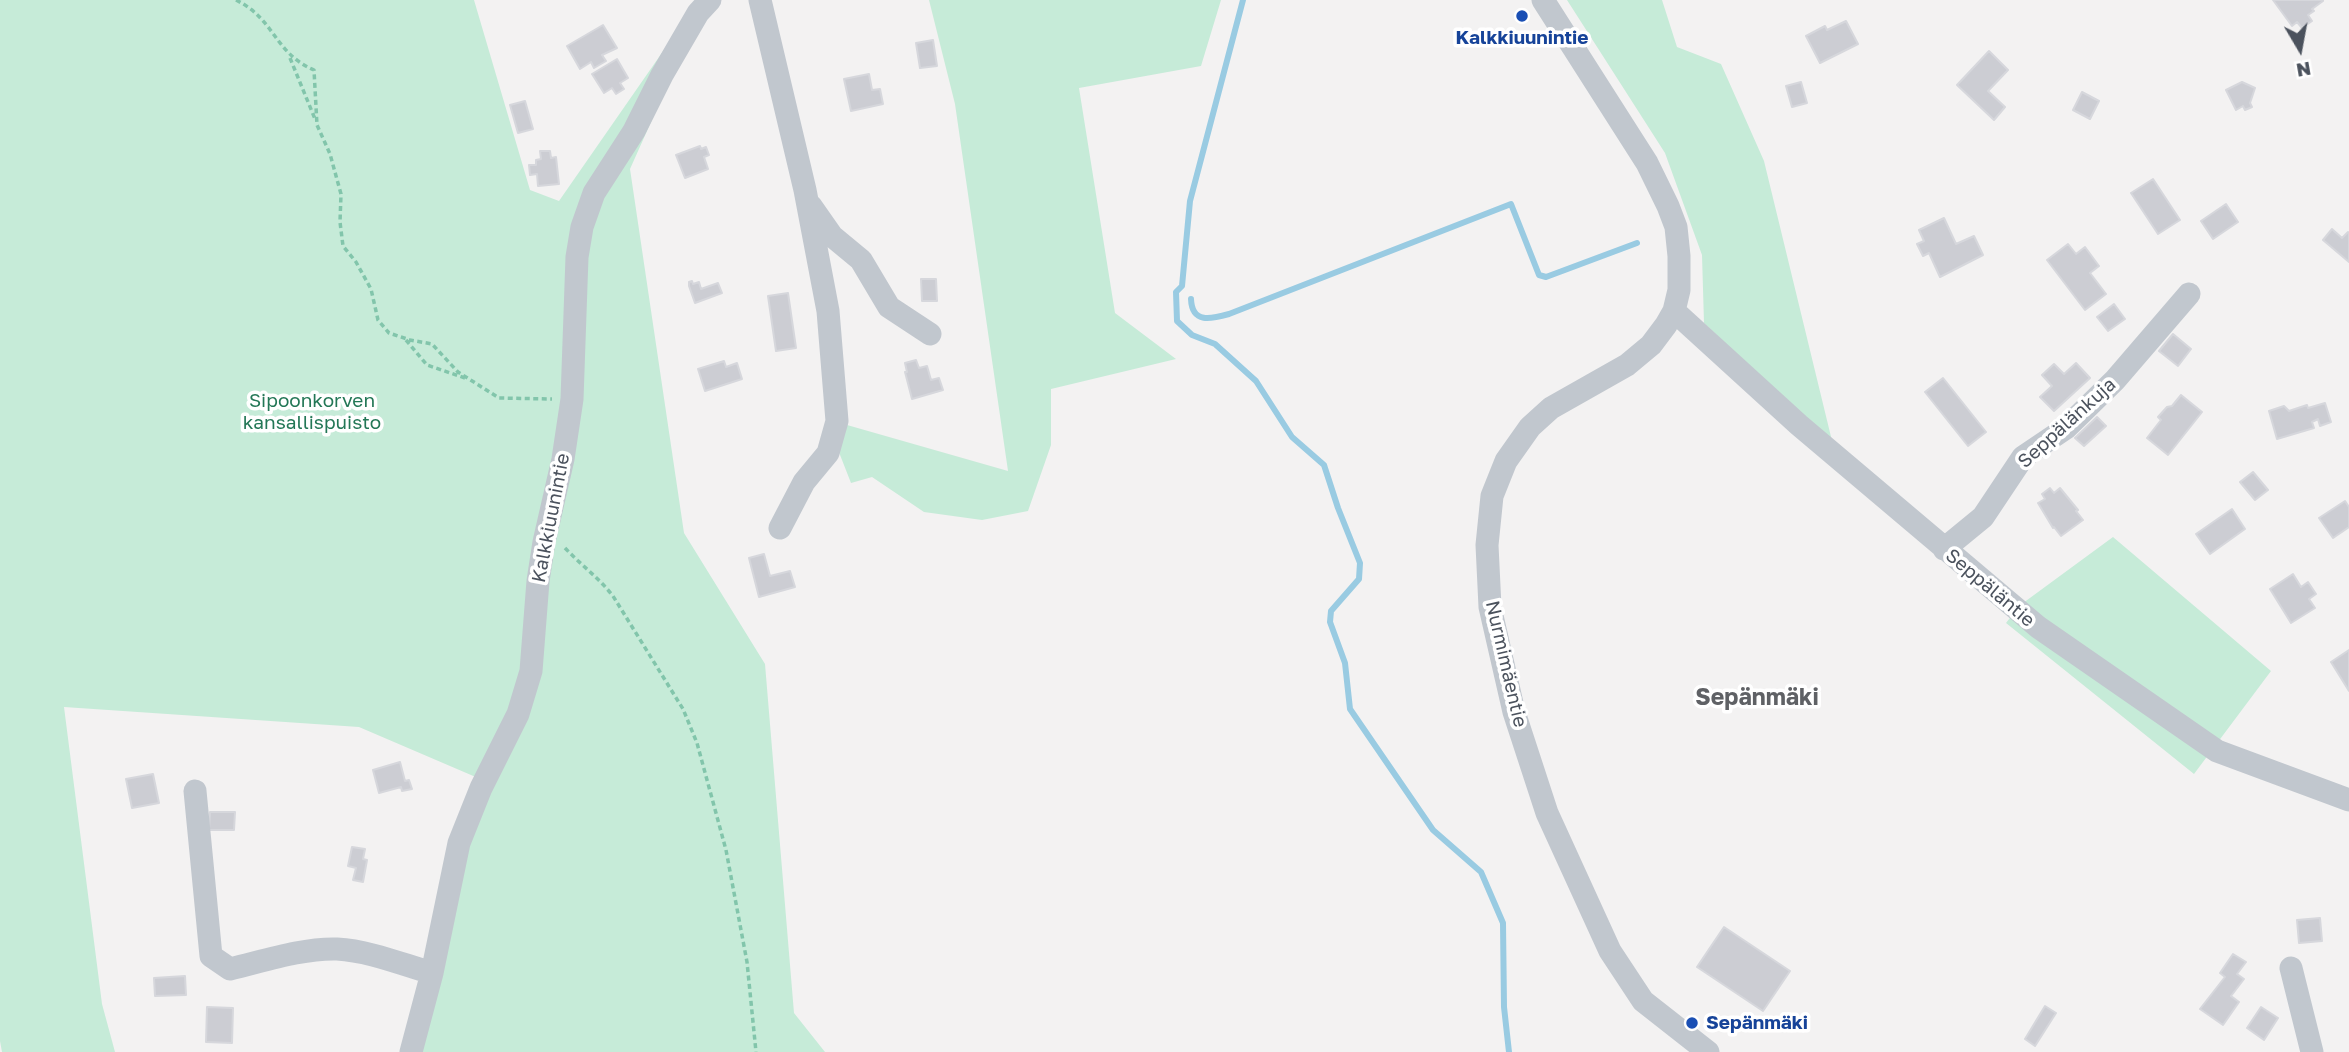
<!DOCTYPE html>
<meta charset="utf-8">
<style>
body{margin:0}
#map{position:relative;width:2349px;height:1052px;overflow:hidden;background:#f3f2f2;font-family:"Golos Text",sans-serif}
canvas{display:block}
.north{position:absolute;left:2265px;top:14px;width:70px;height:70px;-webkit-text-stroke:5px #fff;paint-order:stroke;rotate:170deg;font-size:19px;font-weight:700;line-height:28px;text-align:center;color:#4b525d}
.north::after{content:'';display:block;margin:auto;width:24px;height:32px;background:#4b525d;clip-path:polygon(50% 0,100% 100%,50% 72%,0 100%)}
</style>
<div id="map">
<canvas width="2349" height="1052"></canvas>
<div class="north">N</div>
</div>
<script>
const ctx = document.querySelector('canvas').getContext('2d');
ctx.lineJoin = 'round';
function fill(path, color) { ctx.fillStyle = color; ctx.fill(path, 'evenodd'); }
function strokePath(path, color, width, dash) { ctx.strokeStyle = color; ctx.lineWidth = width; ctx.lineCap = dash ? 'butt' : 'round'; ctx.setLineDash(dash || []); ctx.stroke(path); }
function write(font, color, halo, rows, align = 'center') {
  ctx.font = font + ' "Golos Text",sans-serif'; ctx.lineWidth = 7; ctx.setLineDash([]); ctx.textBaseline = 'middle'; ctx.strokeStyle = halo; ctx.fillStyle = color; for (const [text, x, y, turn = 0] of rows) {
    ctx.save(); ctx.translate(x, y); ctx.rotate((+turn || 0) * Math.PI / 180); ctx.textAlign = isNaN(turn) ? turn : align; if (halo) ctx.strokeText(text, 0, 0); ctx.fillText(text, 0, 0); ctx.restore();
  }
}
fill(new Path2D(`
 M0,0H474L530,190L559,201L675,34L689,37L630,169L684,533L765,664L794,1013L825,1052H406L478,778L359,727L64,707L102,1004L115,1052H2L0,1041Z
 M929,0H1221L1201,66L1079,88L1115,313L1176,359L1051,389V445L1028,511L982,520L924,512L872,477L851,483L826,419L1008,471L955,104Z
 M1567,0H1662L1677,47L1721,64L1764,161L1833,445L1704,323L1702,255L1665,153Z
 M2113,537L2271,671L2194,774L2006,623L2019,606Z`), '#c6ebd8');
strokePath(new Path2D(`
 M1243,0L1190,201L1182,286L1176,292L1177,321L1192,335L1215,344L1256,381L1292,437L1324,465L1338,508L1360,563L1359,579L1331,611L1330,622L1345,663L1350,709L1433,830L1481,872L1503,923L1504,1007L1509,1052
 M1191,299C1192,324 1211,319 1229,314L1511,204L1539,275L1546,277L1637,243`), '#99cbe2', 6);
const building = new Path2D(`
 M2273,0H2323V1L2312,9L2314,11L2308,15L2312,21L2302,28L2297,22L2292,26Z
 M1846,21L1858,44L1820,63L1806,36L1825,26L1827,30Z
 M603,25L617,48L602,55L606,61L594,68L591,62L580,69L567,46Z
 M933,40L937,66L920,68L916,43Z
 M1989,51L2008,70L1988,91L2005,107L1994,120L1957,85Z
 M617,59L628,78L620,83L624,89L616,94L612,88L604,93L592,74Z
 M869,74L872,90L880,89L883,104L851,111L844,79Z
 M1801,82L1807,103L1792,107L1786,86Z
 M2242,82L2255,88L2250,103L2252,107L2245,110L2243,106L2236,110L2226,90Z
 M2082,92L2099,101L2090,119L2073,110Z
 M525,101L533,129L518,133L510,105Z
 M700,146L701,149L706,147L709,155L704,157L708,169L685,178L676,155Z
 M540,151H550L551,158L556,157L559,184L538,186L537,174L530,175L529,165H536V160L541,159Z
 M2153,179L2180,220L2158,234L2131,193Z
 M2226,204L2238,222L2213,239L2201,221Z
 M1944,218L1956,244L1974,236L1983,255L1940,277L1929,253L1923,256L1917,244L1924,241L1919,230Z
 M2332,229L2342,238L2348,232L2349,233V262L2323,240Z
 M2068,244L2076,254L2085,247L2099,266L2090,273L2106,294L2085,310L2047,260Z
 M921,279H936L937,301H922Z
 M692,281L693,284L699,282L701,289L718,283L722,293L695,303L689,286V282Z
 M788,293L796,348L776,351L768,296Z
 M2114,304L2125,319L2108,331L2097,317Z
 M2173,334L2191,349L2178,366L2159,351Z
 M916,360L919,368L927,366L931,380L939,378L943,390L912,399L905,372H907L905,363Z
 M724,361L726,367L737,363L742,379L705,391L698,369Z
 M2076,363L2090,378L2054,411L2040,397L2052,386L2042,375L2054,364L2064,374Z
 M1943,378L1986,432L1968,446L1925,392Z
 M2181,395L2202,412L2168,455L2147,438L2161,420L2158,417L2167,407L2172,406Z
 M2325,403L2331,422L2320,426L2318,419L2312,422L2314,428L2277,439L2269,411L2284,406L2289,411L2307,405L2308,408Z
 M2097,417L2106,426L2084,446L2075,438Z
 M2253,472L2268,490L2255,500L2240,482Z
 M2050,488L2054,493L2060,488L2078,510L2076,511L2083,520L2061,536L2054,527L2053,528L2038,503L2045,499L2042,494Z
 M2345,501L2349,507V527L2333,538L2319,518Z
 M2232,509L2245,529L2210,554L2196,534Z
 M764,554L770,576L790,571L795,587L759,597L749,558Z
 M2293,574L2301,587L2308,582L2316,594L2309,599L2315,608L2291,623L2270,589Z
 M2349,650V691L2331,662Z
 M400,762L405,781L409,780L412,789L402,791L401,787L379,793L373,770Z
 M153,774L159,803L132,808L126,779Z
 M210,812H235L234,830H209Z
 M352,847L365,849L363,859L367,860L363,882L353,880L356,868L348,866Z
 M2320,918L2322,941L2299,943L2297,920Z
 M1724,927L1790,971L1763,1011L1697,967Z
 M2233,954L2246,962L2237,974L2244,979L2231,996L2239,1002L2223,1025L2200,1009L2225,977L2220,973Z
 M185,976L186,995L155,996L154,978Z
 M2045,1006L2056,1013L2035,1046L2025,1039Z
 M207,1007L233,1008L232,1043L206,1042Z
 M2261,1007L2278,1018L2264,1040L2247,1028Z`);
fill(building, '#cccdd3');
strokePath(building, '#d6d7dc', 2);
strokePath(new Path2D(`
 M236,0C275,19 274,53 314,70L317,125L330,154L341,194L340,222L343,246L356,262L371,289L378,320L389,333L410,340L432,344L458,372L499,398L552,399
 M290,58L315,119
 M406,340L427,365L465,378
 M565,548C581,565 599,578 613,596L683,709L697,743L726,850L747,962L756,1052`), '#82c5ab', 3.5, [5, 3.5]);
strokePath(new Path2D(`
 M760,0L805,190L828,311L837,421L828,453L804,482L780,528
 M1543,0L1647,163L1668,206L1676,227L1679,256V290L1674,311L1666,325L1651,345L1627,365L1551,408L1530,427L1506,461L1492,496L1487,545L1490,607L1514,712L1547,813L1610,951L1643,1001L1708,1052
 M811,206L832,236L861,260L889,307L930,334
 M1674,311L1799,425L2038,627L2217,751L2349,800
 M1944,549L1983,517L2023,457L2066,428L2115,380L2189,294
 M195,791L211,956L230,969C264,961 302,948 337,949C370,951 401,964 432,973
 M2291,968L2312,1052
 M411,1052L432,973L459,843L481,788L518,714L531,671L538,581L544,542L563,459L572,399L577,257L582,227L594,193L634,131L662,75L698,13L710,0`), '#c1c7ce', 23);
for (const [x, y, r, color] of [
 [1522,16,7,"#1a4fb4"],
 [1692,1023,7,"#1a4fb4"]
]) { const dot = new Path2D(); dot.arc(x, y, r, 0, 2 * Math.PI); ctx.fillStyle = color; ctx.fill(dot); strokePath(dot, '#fff', 2.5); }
write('bold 19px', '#164399', '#fff', [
 ["Kalkkiuunintie",1522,38],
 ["Sepänmäki",1706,1023,"left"]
]);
write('19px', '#237756', '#fff', [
 ["Sipoonkorven",312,401],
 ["kansallispuisto",312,423]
]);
write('19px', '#4b525d', '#fff', [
 ["Seppälänkuja",2067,423,-42],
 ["Kalkkiuunintie",551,518,-79],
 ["Seppäläntie",1990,588,40],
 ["Nurmimäentie",1506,664,77]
]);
write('bold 23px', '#5f6165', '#fff', [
 ["Sepänmäki",1757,698]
]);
</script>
